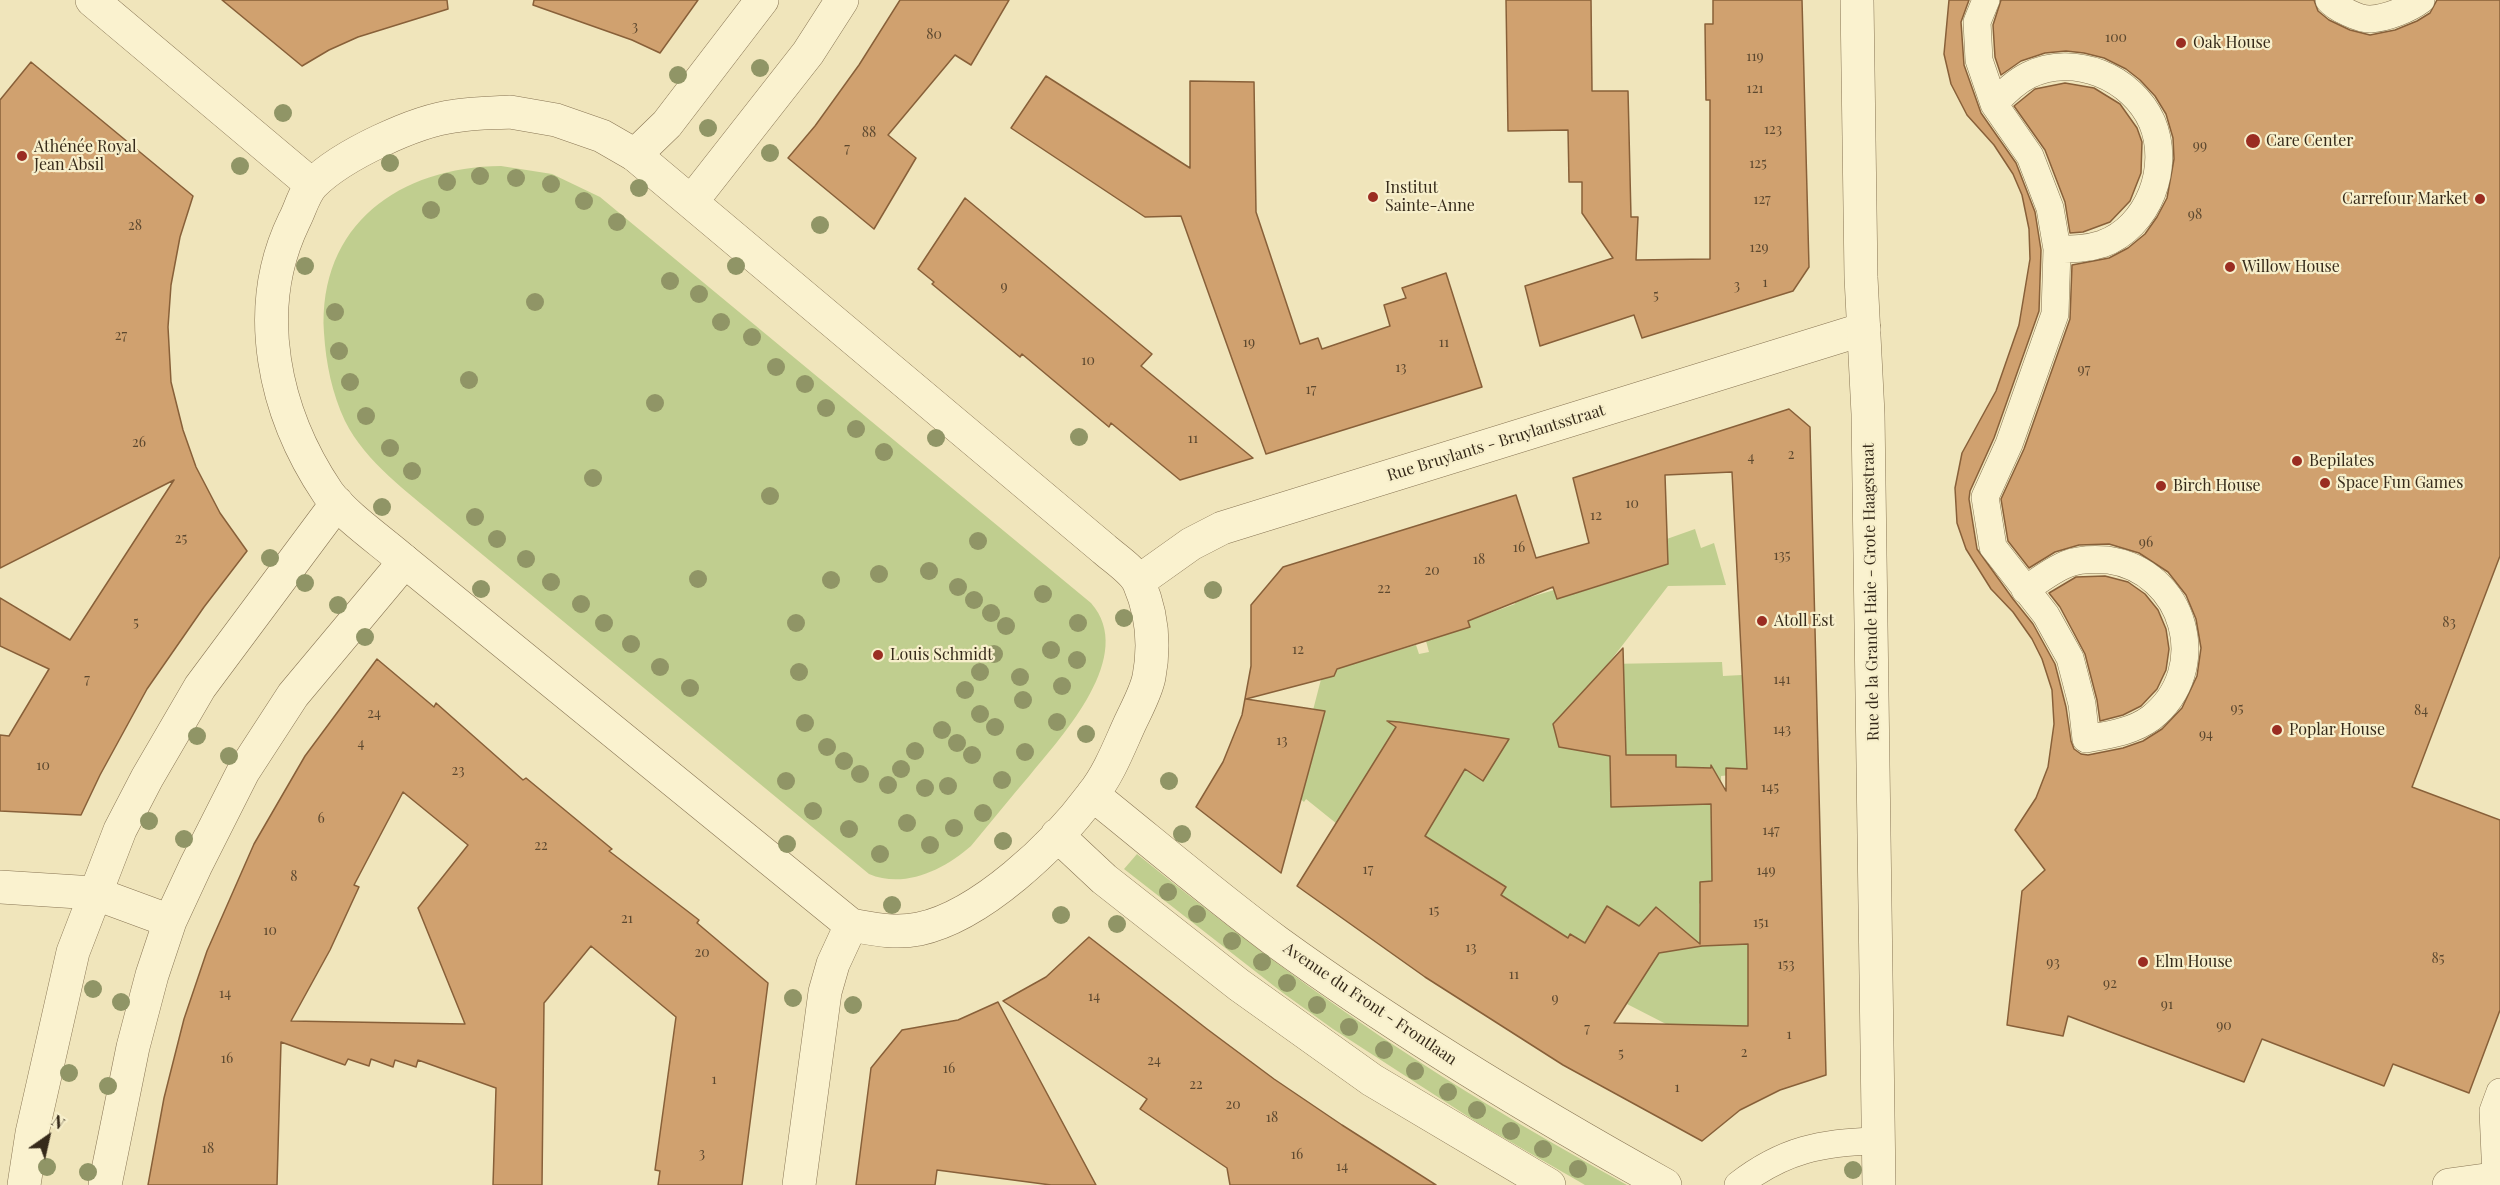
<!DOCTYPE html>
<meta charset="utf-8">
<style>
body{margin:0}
#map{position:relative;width:2500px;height:1185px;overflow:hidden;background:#f0e5bb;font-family:"Playfair Display",serif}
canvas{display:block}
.north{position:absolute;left:18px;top:1107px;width:60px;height:60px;-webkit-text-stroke:4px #f7efcb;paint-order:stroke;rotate:34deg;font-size:16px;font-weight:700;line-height:24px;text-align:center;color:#362a1a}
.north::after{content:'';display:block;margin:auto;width:21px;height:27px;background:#362a1a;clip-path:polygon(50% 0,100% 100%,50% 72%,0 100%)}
</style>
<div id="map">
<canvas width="2500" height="1185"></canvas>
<div class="north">N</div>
</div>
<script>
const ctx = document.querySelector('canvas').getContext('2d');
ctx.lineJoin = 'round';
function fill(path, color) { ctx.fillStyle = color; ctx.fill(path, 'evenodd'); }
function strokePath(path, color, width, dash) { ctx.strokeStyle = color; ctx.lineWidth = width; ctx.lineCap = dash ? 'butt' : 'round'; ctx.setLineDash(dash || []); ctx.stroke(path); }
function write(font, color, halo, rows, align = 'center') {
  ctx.font = font + ' "Playfair Display",serif'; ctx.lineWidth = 4.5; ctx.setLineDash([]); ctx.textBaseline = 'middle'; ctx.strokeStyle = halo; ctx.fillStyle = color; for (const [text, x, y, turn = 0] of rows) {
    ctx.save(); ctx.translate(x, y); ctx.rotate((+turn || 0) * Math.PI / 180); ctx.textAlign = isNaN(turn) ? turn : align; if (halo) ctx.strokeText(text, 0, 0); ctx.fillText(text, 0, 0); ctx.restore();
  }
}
fill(new Path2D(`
 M501,166L552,174L600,197L1091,603C1137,655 1063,735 1030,775C1010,798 991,822 971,846C944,870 904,889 869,874L443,522C408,492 366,463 345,421C332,393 326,364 324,333C318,224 400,167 501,166Z
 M1695,529L1701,548L1714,543L1726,585L1668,586L1608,664L1722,662L1723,676L1742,675L1753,685L1747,769L1741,774L1721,776L1722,861L1712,881L1700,882L1701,902L1699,904L1700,946L1748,944L1749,987L1761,1028L1666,1024L1627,1004L1637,987L1607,907L1585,943L1563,947L1518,920L1524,910L1501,895L1487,874L1442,847L1337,824L1306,799L1304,802L1296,795L1312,714L1331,641L1379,656L1416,645L1419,654L1429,652L1426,641L1470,627L1468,621L1515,604L1514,602L1554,590L1557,599L1606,584L1664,540ZM1609,710L1626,755H1675L1677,805L1611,807L1610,756L1560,747L1554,726ZM1509,739L1483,781L1465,769Z
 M1137,854C1227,927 1319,997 1415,1059C1484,1104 1555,1145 1627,1185H1585L1478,1123L1333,1029L1283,993L1124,869Z`), '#c0ce8f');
const building = new Path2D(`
 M222,0H447L448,9L358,37L329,50L302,66Z
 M534,0H698L660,53L632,40L533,5Z
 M900,0H1009L971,65L955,55L888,135L916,158L874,229L788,158L815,126L859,65Z
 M1506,0H1591L1592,91H1628L1631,217H1638L1636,260L1710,259V100H1706L1705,24H1713V0H1802L1809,267L1793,291L1642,338L1634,315L1540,346L1525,286L1613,258L1582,213V182H1569L1568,130L1508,131Z
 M1949,0H1969L1961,22L1964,65L1981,113L2016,163L2035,212L2041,250L2039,311L1994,438L1970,491L1969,499L1977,549L2013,599L2033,624L2055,664L2066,707L2071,741L2074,749L2081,754L2088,755L2123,748L2143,741L2162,729L2182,708L2197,676L2201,648L2196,619L2186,595L2168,572L2139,553L2109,544L2079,545L2055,552L2029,568L2008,541L2001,499L2024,449L2070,319L2072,265L2109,258L2128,248L2145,234L2157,217L2167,198L2174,159L2173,138L2166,114L2155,96L2140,80L2126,69L2104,58L2084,53L2066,51L2045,53L2021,61L2001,75L1995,57L1993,25L2001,0H2314L2318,11L2329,20L2350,30L2370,35L2395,30L2417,21L2430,13L2437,0H2500V556L2412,787L2500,820V1010L2469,1093L2393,1064L2384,1086L2262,1039L2244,1082L2068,1016L2063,1036L2007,1025L2022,891L2045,870L2015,830L2036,798L2048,767L2054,724L2052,690L2042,659L2032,639L2013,612L1991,589L1966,549L1957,523L1955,488L1962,453L1996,391L2019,325L2030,259L2029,229L2022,195L2013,174L1994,145L1967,115L1951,84L1944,54Z
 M31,62L193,196L180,237L171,285L168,327L171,382L183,430L196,467L220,513L247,551L204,607L147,689L100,775L81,815L0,811V735L9,736L49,669L0,646V598L70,640L174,480L0,568V100Z
 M1046,76L1190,168V81L1254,82L1256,212L1300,344L1318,338L1322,349L1390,326L1384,305L1406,298L1402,288L1446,273L1482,387L1266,454L1181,216L1145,217L1011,128Z
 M2065,83L2094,88L2120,104L2137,128L2142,142L2141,173L2130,201L2110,222L2083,232L2070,233L2065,202L2045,150L2014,106L2035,89Z
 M965,198L1152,354L1141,366L1253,458L1180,480L1111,423L1109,427L1022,354L1020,357L932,284L934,282L918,269Z
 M1789,409L1810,427L1826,1075L1780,1090L1740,1110L1702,1141L1563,1065L1425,977L1297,886L1396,727L1387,721L1399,722L1509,739L1483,781L1465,769L1425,836L1506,887L1501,895L1568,938L1570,934L1585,943L1607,906L1639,926L1656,907L1700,944V882L1712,881L1711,804L1611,807L1610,756L1559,747L1553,724L1623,648L1626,755H1676V767L1711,768V765L1726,791V768L1747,769L1732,472L1665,475L1668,564L1557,599L1553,587L1468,621L1470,627L1337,669L1334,676L1246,699L1325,711L1281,873L1196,807L1223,762L1242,715L1251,666V605L1283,567L1516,495L1536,558L1589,543L1573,478ZM1748,944V1026L1614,1023L1659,953L1702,946Z
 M2105,576L2128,582L2145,594L2158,610L2166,629L2169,649L2166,670L2157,689L2141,706L2123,715L2100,721L2097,700L2085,654L2060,607L2049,593L2076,577Z
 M377,659L434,707L436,703L523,780L526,778L612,849L609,851L699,920L697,923L768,983L742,1185H658L660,1171L655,1170L676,1017L591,946L544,1003L542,1185H493L496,1088L418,1060L416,1067L395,1060L393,1067L371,1059L369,1066L348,1059L345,1065L281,1042L277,1185H148L164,1098L184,1019L207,951L254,844L305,756ZM403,792L468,845L418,908L465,1024L291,1021L330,950L359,887L354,885Z
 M1089,937L1207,1029L1274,1079L1342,1125L1436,1185H1230L1227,1168L1140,1109L1147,1099L1003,1001L1046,977Z
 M998,1002L1096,1185H1051L937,1170L935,1185H856L871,1068L902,1030L958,1020Z`);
fill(building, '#d0a16f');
strokePath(building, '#886039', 1.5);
const service = new Path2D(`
 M1986,0L1977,22L1979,60L1994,104L2030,156L2050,208L2057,249L2055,314L2009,444L1985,497L1993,547L2046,615L2070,658L2082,704L2086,739C2108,735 2132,732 2151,718C2213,669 2185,571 2108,560C2095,559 2079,559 2067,564C2052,570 2038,581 2025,590
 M2329,0C2336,8 2360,20 2371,19C2387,18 2409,9 2421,0
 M1994,104C2005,92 2015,82 2029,75C2074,53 2132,77 2152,122C2171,167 2149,227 2102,244C2087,249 2073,249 2057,249
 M1738,1185C1783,1150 1822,1142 1878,1141
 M2495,1185L2496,1178L2493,1111L2500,1092`);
const minor = new Path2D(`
 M635,155L667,124L762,0
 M692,201L808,53L842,0
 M1139,581L1191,544L1222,528L1864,329
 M0,887L94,893L170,921
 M24,1185L32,1133L73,952L120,830L147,778L200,687L337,503
 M105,1185L133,1047L152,975L170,921L196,865L243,772L293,695L395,573L403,560
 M799,1185L825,992L833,964L851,925`);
const tertiary = new Path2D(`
 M92,0L312,185
 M1857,0L1861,277L1868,414L1879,1185
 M510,112L556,120L602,136L635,155L1104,549C1114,558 1134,571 1139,583C1152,613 1155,645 1149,677C1146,692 1137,708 1130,723C1119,747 1109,774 1092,795C1055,845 981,916 919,929C895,934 874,929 851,925L403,560C381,541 344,515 328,493C274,413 251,310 294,221C300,210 304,193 313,184C342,155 415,121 455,116C473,113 492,113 510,112Z
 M1093,795C1154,844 1214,895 1277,942C1401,1032 1532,1111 1665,1185
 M1057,835L1104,879L1239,985L1372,1080L1549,1185
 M2449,1185L2500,1178`);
strokePath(service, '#887554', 28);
strokePath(minor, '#887554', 34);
strokePath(tertiary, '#887554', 34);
strokePath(service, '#faf2cf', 27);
strokePath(minor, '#faf2cf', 33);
strokePath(tertiary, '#faf2cf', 33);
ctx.fillStyle = '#909566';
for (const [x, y] of [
 [760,68],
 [678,75],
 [283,113],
 [708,128],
 [770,153],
 [390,163],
 [240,166],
 [480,176],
 [516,178],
 [447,182],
 [551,184],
 [639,188],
 [584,201],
 [431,210],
 [617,222],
 [820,225],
 [305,266],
 [736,266],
 [670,281],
 [699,294],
 [535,302],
 [335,312],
 [721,322],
 [752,337],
 [339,351],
 [776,367],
 [469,380],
 [350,382],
 [805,384],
 [655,403],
 [826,408],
 [366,416],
 [856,429],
 [1079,437],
 [936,438],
 [390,448],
 [884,452],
 [412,471],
 [593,478],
 [770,496],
 [382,507],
 [475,517],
 [497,539],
 [978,541],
 [270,558],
 [526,559],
 [929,571],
 [879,574],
 [698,579],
 [831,580],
 [551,582],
 [305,583],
 [958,587],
 [481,589],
 [1213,590],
 [1043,594],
 [974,600],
 [581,604],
 [338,605],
 [991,613],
 [1124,618],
 [604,623],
 [796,623],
 [1078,623],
 [1006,626],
 [365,637],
 [631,644],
 [1051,650],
 [994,654],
 [1077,660],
 [660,667],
 [799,672],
 [980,672],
 [1020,677],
 [1062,686],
 [690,688],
 [965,690],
 [1023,700],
 [980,714],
 [1057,722],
 [805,723],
 [995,727],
 [942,730],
 [1086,734],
 [197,736],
 [957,743],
 [827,747],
 [915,751],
 [1025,752],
 [972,755],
 [229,756],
 [844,761],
 [901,769],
 [860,774],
 [1002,780],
 [786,781],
 [1169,781],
 [888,785],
 [948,786],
 [925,788],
 [813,811],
 [983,813],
 [149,821],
 [907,823],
 [954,828],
 [849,829],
 [1182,834],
 [184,839],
 [1003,841],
 [787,844],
 [930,845],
 [880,854],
 [1168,892],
 [892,905],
 [1197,914],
 [1061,915],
 [1117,924],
 [1232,941],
 [1262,962],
 [1287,983],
 [93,989],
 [793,998],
 [121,1002],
 [853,1005],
 [1317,1005],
 [1349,1027],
 [1384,1050],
 [1415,1071],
 [69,1073],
 [108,1086],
 [1448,1092],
 [1477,1110],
 [1511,1131],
 [1543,1149],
 [47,1167],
 [1578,1169],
 [1853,1170],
 [88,1172]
]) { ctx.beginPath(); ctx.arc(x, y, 9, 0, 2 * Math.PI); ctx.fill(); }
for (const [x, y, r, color] of [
 [2181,43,6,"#9a2d22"],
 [2253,141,8,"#9a2d22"],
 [22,156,6,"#9a2d22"],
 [1373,197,6,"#9a2d22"],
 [2480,199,6,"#9a2d22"],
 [2230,267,6,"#9a2d22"],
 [2297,461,6,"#9a2d22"],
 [2325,483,6,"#9a2d22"],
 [2161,486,6,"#9a2d22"],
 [1762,621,6,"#9a2d22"],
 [878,655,6,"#9a2d22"],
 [2277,730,6,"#9a2d22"],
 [2143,962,6,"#9a2d22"]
]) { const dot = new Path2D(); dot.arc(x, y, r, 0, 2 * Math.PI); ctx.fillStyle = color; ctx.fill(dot); strokePath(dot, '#f7efcb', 2); }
write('14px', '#5c482f', null, [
 ["3",635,27],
 ["80",934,35],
 ["100",2116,38],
 ["119",1755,57],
 ["121",1755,89],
 ["123",1773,130],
 ["88",869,133],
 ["99",2200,146],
 ["7",847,149],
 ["125",1758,164],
 ["127",1762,200],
 ["98",2195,215],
 ["28",135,226],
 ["129",1759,248],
 ["1",1765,283],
 ["3",1737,286],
 ["9",1004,287],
 ["5",1656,296],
 ["27",121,336],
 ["19",1249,343],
 ["11",1444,343],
 ["10",1088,361],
 ["13",1401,368],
 ["97",2084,370],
 ["17",1311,390],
 ["11",1193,439],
 ["26",139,443],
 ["2",1791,455],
 ["4",1751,458],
 ["10",1632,504],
 ["12",1596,516],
 ["25",181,539],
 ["96",2146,543],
 ["16",1519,548],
 ["135",1782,556],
 ["18",1479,560],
 ["20",1432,571],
 ["22",1384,589],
 ["5",136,623],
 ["83",2449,623],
 ["12",1298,650],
 ["7",87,680],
 ["141",1782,680],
 ["95",2237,709],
 ["84",2421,711],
 ["24",374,714],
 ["143",1782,730],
 ["94",2206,735],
 ["13",1282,741],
 ["4",361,744],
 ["10",43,766],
 ["23",458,771],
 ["145",1770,788],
 ["6",321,819],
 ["147",1771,831],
 ["22",541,846],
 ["17",1368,870],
 ["149",1766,871],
 ["8",294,877],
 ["15",1434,911],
 ["21",627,919],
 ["151",1761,923],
 ["10",270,931],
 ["13",1471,948],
 ["20",702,953],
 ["85",2438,959],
 ["93",2053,963],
 ["153",1786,965],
 ["11",1514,975],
 ["92",2110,984],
 ["14",225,994],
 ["14",1094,997],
 ["9",1555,999],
 ["91",2167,1005],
 ["90",2224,1026],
 ["7",1587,1029],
 ["1",1789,1035],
 ["2",1744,1053],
 ["5",1621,1054],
 ["16",227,1059],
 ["24",1154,1061],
 ["16",949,1069],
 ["1",714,1080],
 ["22",1196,1085],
 ["1",1677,1088],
 ["20",1233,1105],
 ["18",1272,1118],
 ["18",208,1149],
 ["3",702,1154],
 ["16",1297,1155],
 ["14",1342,1167]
]);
write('16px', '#362a1a', '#f7efcb', [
 ["Oak House",2193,43],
 ["Care Center",2266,141],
 ["Athénée Royal",34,147],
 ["Jean Absil",34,165],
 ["Institut",1385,188],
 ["Sainte-Anne",1385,206],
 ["Carrefour Market",2468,199,"right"],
 ["Willow House",2242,267],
 ["Bepilates",2309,461],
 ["Space Fun Games",2337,483],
 ["Birch House",2173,486],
 ["Atoll Est",1774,621],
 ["Louis Schmidt",890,655],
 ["Poplar House",2289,730],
 ["Elm House",2155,962]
], 'left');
write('16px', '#362a1a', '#f7efcb', [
 ["Rue Bruylants - Bruylantsstraat",1496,443,-17],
 ["Rue de la Grande Haie - Grote Haagstraat",1871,592,-91],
 ["Avenue du Front - Frontlaan",1370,1004,34]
]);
</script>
